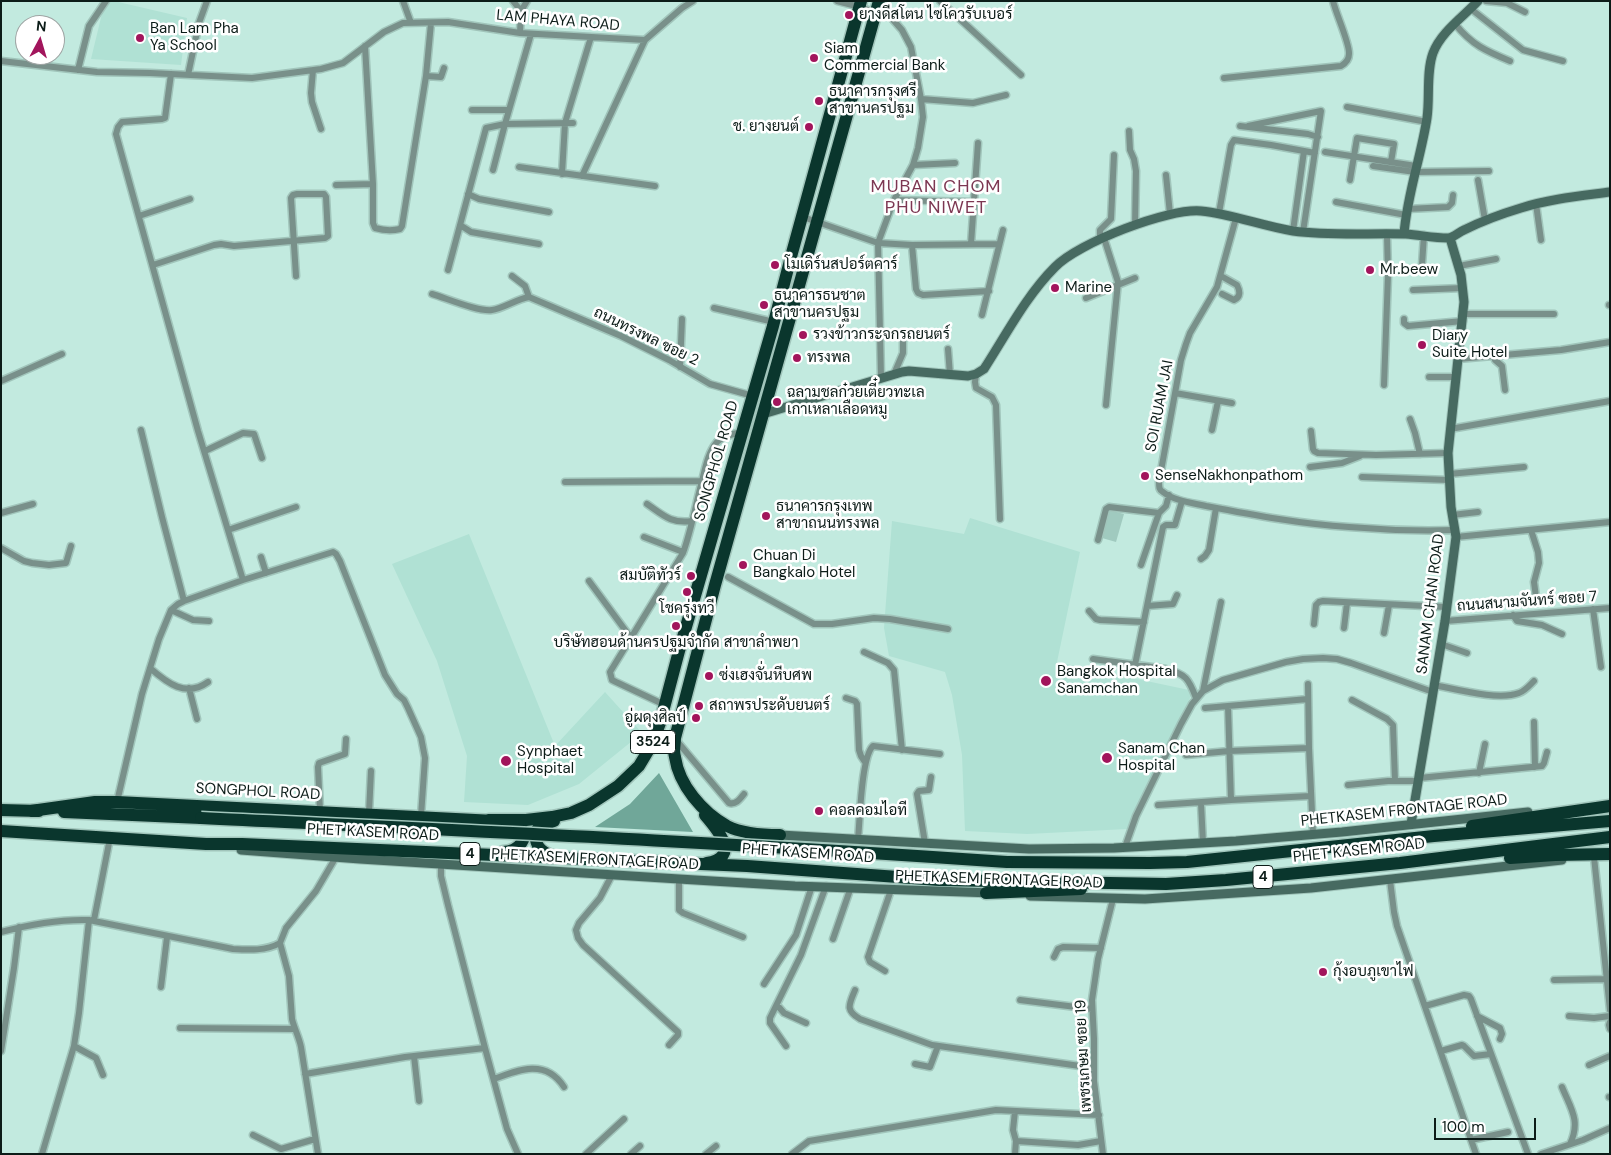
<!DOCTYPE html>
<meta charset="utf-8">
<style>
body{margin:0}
#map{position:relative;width:1611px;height:1155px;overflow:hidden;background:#c2eadf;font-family:"DM Sans",sans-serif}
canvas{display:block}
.frame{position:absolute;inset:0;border:2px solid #0c1c18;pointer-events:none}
.north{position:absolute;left:15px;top:15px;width:50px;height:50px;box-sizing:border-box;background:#fff;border:1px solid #9ea4a3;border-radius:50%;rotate:6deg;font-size:14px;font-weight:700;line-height:20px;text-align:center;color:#0c1c18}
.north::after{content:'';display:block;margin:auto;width:18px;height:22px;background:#a2155c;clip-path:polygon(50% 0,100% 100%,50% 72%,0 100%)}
.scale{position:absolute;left:1434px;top:1118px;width:102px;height:22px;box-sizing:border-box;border:2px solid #0c1c18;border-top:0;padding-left:6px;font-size:15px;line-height:18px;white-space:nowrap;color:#0c1c18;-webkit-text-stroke:4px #fff;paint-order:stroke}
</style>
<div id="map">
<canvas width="1611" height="1155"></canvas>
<div class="frame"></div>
<div class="north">N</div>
<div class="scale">100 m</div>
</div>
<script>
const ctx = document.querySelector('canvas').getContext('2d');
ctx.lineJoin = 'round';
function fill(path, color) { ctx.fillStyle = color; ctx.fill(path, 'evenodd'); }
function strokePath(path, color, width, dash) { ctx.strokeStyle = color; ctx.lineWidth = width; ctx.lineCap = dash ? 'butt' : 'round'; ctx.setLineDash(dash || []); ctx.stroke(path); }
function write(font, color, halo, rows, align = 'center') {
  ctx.font = font + ' "DM Sans",Sarabun,sans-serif'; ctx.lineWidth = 5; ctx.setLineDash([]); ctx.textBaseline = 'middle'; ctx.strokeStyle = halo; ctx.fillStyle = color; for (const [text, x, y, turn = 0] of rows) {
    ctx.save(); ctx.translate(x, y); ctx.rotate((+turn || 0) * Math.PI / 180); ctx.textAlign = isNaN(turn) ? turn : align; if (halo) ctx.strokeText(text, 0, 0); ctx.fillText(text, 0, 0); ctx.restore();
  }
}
fill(new Path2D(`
 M105,1H114L187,18L181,65L91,59Z
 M970,518L1080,552L1057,662L1189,690L1191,696L1127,829L1027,834L965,831L962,755L952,695L945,672L889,656L884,628L892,521L964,534Z
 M469,534L555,746L605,692L642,733L579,784L528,805L464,802L467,756L437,661L392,564Z`), '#b0e1d4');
fill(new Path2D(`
 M1109,510L1124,514L1116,542L1102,538Z`), '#a0cabf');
fill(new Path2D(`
 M659,773L693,832L595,827L630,804Z`), '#70a799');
const street = new Path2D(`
 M403,1L411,23
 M513,1L521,11
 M837,1L860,7L876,13
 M940,1L1021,75
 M1486,1L1507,3L1525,12
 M879,4L902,30L911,47L921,99L923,117L918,148L913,165L894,200L878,243L881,377
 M1471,9L1523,50L1563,61
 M1455,24C1472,45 1486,51 1510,61
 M520,33L521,11L527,1
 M365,46L373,184V223L375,228C382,230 392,231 400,229L402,226L426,76L431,23
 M1,61L97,72L150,73L252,78L321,69L343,63L384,32L403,23L448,22L520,33L645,40L682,8L693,1
 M78,70L89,26L106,1
 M313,70L311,93L312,102L321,129
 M171,74L165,118L162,119L122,122L118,127L116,134L198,431L243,580
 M188,75L199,23L207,1
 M426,76L441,77L444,68
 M1224,78L1341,66C1346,63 1349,60 1349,54C1350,44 1336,14 1333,1
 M921,99L973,103L1006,95
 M1347,107L1427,122
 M472,110H509
 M1240,126L1308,134L1318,137
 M1248,126L1321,111L1303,232
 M1129,131L1130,150L1134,159L1136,171L1135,226
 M1325,152L1416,166
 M913,165L955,163
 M1373,166L1415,172L1489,171
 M519,167L655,186
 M493,170L505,124L573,123
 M562,174L565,123L591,37
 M1166,175L1170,214
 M582,176L645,40
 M1350,180L1357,138L1394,144L1391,162
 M1478,180L1485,220
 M336,185L373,184
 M468,194L479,199L549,212
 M894,200L973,202
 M1336,202L1406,215
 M1536,204L1541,240
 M1407,209L1448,207L1452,203L1453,195
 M1219,213L1231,145L1234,140L1271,145L1315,153
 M139,216L190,199
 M803,217L878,243L912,245L999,244
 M1236,218L1217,287L1190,333L1186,344L1181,360L1159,482C1159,487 1159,490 1163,492C1174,501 1193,503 1206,506C1253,515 1301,524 1349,527C1384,530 1420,531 1455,530
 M460,225L471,232L539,244
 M1293,231L1304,151
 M1104,238L1118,282L1106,405
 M1100,239V230L1111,219L1114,155
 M971,244L978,143
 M912,245L916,289L918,293L923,295L989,291
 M153,265L214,245L221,244L234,246L325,238L328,236L326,197L324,194H297L293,195L291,198L296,276
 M1422,265L1424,235
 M1459,266L1496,259
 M448,270L486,128L505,124L531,34
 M1221,276L1237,285C1240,291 1241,297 1234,300L1222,294
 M1413,290L1463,288
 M432,294C446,298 478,312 492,310C502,309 517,299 529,297L525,286L512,276
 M529,297L621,336L669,360L710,384L753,396
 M1086,298L1135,278
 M1609,305H1610
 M714,308L774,322
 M1463,314H1554
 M982,315L1003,230
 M1404,319V323L1408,326L1463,321
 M948,349L950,375
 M1494,356L1495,360L1502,366L1505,390
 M1458,359L1561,350L1610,342
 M680,367L682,319
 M894,374L903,353V340
 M976,374L975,382L976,388L992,397L996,405L1000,519
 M1429,377H1456
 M1,381L62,354
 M1384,385L1388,275L1387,235
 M1175,393L1232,403
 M1410,419L1415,433L1420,454
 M1450,429L1610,401
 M141,430L162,517L184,601
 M1212,430L1218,401
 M1311,431L1313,449L1314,451L1318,453L1376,455L1448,453
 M205,451L243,433L254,434L262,458
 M1310,467L1342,463L1360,456
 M1449,474L1524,467
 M1362,477L1449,480
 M565,482L702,481
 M647,504C663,515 671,524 692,521
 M1,513L33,504
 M1452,515L1478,512
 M228,530L296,507
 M1531,530L1538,552L1539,563L1534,582L1536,597
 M644,537L683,552
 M1456,537L1610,522
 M1098,540L1106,509L1109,507L1159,513
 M1,548L24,561L32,563L49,565L66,563L71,546
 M261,557L266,573
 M1201,559L1205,556L1209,550L1216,508
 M1141,565L1159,513L1166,506L1169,495
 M728,577L814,624H832L874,618L890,619L948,629
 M589,581L631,638
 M1147,606L1173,604L1177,595
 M1593,609L1601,667
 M171,610L193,620L209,621
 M1089,611L1096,619L1100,620L1144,622
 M1513,615L1517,621L1542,625L1562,634
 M1445,621L1610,608
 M1314,624L1316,605L1319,602L1323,601L1446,607
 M1344,628L1347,603
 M1384,633L1389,605
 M1441,644L1467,653
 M864,652L888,663L894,670L902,750
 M1093,659L1166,669C1186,674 1189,679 1196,698
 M1135,665L1163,527L1166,525H1175L1182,501
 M150,668C167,683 186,698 208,682
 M1308,684L1309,748L1313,834
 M1434,685C1456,689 1498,701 1519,693C1525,691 1529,686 1534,681
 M189,688L197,719
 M1203,691L1221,602
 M846,698L855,701L857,704L859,750L861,756L865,762
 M1352,700L1387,719L1393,725L1395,781
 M665,705L616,682L612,680L610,672L683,553C691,531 695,508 701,485C705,470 707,454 717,442C724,435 734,434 742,432
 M1228,706L1231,800L1311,796
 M1205,708L1308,699
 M1534,722L1535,767
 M676,740L729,803C736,805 740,799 744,794
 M1186,755L1229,751L1309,748
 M1479,773L1485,744
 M1419,778L1542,766L1544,763L1547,752
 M1348,785L1388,781H1418
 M117,802L142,694L159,639L171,610L178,604L184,601L243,580L333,552L336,554L340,561L385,675L397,694L404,700L408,708L421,737L425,758L421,816
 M1201,803L1203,843
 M1158,805L1231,800
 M320,811L318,767L319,763L345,754L346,739
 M369,813L371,771
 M858,839C860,821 861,757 873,746L940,754
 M925,843L917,794L919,791L929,790L931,777
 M1125,847L1136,816L1181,724L1192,704L1203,691L1223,680L1286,662L1303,659L1323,658L1337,659L1351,663L1433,692
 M1594,857L1610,1010
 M441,865V876L448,905L485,1048L507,1129L518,1154
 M612,875L600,898L579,923L576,930L578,938L583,945L678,1032V1035L669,1045
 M679,879V910L683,913L743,937
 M1390,880L1394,912L1397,926L1476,1154
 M89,920L79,1013L74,1046L96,1058L103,1075
 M94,920L110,838
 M1,932C31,924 58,919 89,920L233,949C249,950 266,951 280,943
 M833,939L851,887
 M1054,957L1058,949L1063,947L1101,948
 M885,971L870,962L868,957L891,890
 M1554,980L1609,979
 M764,984L796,935L812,886
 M161,987L167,937
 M855,990C849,1005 845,1010 860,1019L932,1045L1094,1068
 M1020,1000L1092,1009
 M777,1005L784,1013L806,1023
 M1425,1006L1464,995L1469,996L1471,999L1528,1154
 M1477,1016L1500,1028L1502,1034L1500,1039
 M1569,1016L1594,1018L1610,1016
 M1610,1022L1609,1025L1610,1029
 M180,1028L295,1029
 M786,1046L770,1023V1018L801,955L826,886
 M1,1051L14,968L19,927
 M1441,1051L1462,1045L1464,1046L1474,1056L1491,1054
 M414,1056L419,1101
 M915,1064L930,1067L938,1046
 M1589,1065L1610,1056
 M305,1074L405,1057L485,1048
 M494,1079C520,1069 546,1059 564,1087
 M1562,1087C1571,1109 1581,1121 1570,1144
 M1609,1097H1610
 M1015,1111L1013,1130L1016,1141L1015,1154
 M253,1135L281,1149L315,1139
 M1471,1140L1508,1132
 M1016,1141L1078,1145L1101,1141
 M42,1154L74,1046
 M318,1154L301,1047C299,1037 294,1028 292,1019L289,976L280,943L286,928L316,891L336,857
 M586,1154L624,1119
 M631,1154L640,1146
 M706,1154L716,1146
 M792,1154L809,1141L996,1110L1099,1115
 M1103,1154L1094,1081V1039L1092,1000L1098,959L1113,899
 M1541,1154L1583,1140L1610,1128`);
const secondary = new Path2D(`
 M1404,234C1407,195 1421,157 1427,118C1430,98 1426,72 1433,53C1441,32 1463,17 1478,1
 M763,414L902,372L909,371L968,376L976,374L984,369C1006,335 1026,296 1055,267C1078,243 1168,208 1201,211C1232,214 1262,226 1293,231C1330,236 1368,233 1406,234C1420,235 1434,238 1448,238C1453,238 1459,232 1464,230C1482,221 1501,214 1521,208C1549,199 1580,196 1610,192
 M1411,824L1445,621L1456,537L1451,507L1448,453L1464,302L1461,275L1450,238
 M780,835L1029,849L1114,848L1236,841L1342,832L1528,812
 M241,850L360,859L679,879L795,886L992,893
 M1030,896L1145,899L1311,888L1562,860`);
const highway = new Path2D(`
 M1,810L39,811
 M31,811L95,802H117L495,821
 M64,812L201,818
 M705,815C718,830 741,857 707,863
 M489,820H526L552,817L571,813L589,805L618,786L639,766L651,746L660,723L679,651L773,326L792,253L861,1
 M1472,826L1610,806
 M1,831L206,844H242L747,866L939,880L1166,884L1226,880L1400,863L1610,837
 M780,835C763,835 743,834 727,826C702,812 679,785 675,757C673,751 675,744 675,738L715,585L879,1
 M503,852C519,851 531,838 518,825
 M552,856C539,851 534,844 536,831L541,826L554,821
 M1510,858L1555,855L1610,854
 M1007,862L1150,863L1187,862L1434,836L1610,821
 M986,893L1081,889`);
strokePath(street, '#a1c5bb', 9);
strokePath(secondary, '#a1c5bb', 11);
strokePath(highway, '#a1c5bb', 15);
strokePath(street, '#79908a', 6);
strokePath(secondary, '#476a61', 9);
strokePath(highway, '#0a362d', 12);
const highwayBridge = new Path2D(`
 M201,818C470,831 739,843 1007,862`);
strokePath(highwayBridge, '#a1c5bb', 15, []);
strokePath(highwayBridge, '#0a362d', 12);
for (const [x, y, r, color] of [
 [849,15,5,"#a2155c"],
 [140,38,5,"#a2155c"],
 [814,58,5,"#a2155c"],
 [819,101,5,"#a2155c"],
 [809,127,5,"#a2155c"],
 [775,265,5,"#a2155c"],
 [1370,270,5,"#a2155c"],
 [1055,288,5,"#a2155c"],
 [764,305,5,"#a2155c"],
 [803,335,5,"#a2155c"],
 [1422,345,5,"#a2155c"],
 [797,358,5,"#a2155c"],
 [777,402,5,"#a2155c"],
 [1145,476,5,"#a2155c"],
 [766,516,5,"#a2155c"],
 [743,565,5,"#a2155c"],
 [691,576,5,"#a2155c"],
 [687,592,5,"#a2155c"],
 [676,626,5,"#a2155c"],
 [709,676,5,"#a2155c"],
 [1046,681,6,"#a2155c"],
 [699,706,5,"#a2155c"],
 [696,718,5,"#a2155c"],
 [1107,758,6,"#a2155c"],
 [506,761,6,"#a2155c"],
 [819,811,5,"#a2155c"],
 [1323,972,5,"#a2155c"]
]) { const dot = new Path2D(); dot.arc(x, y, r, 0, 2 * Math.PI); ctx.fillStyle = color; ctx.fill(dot); strokePath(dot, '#fff', 2); }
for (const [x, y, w] of [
 [653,742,45],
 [470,854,20],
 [1263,877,20]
]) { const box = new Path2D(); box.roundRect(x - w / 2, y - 11.5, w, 23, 4); ctx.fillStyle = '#fff'; ctx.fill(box); strokePath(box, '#0c1c18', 1); }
write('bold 14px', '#0c1c18', null, [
 ["3524",653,742],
 ["4",470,854],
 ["4",1263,877]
]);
write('15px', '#0c1c18', '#fff', [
 ["ยางดีสโตน ไซโควรับเบอร์",859,15],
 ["Ban Lam Pha",150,29],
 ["Ya School",150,46],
 ["Siam",824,49],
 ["Commercial Bank",824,66],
 ["ธนาคารกรุงศรี",829,92],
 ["สาขานครปฐม",829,109],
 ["ช. ยางยนต์",799,127,"right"],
 ["โมเดิร์นสปอร์ตคาร์",785,265],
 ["Mr.beew",1380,270],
 ["Marine",1065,288],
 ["ธนาคารธนชาต",774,296],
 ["สาขานครปฐม",774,313],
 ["รวงข้าวกระจกรถยนตร์",813,335],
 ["Diary",1432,336],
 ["Suite Hotel",1432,353],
 ["ทรงพล",807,358],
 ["ฉลามชลก๋วยเตี๋ยวทะเล",787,393],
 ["เกาเหลาเลือดหมู",787,410],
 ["SenseNakhonpathom",1155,476],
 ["ธนาคารกรุงเทพ",776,507],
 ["สาขาถนนทรงพล",776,524],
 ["Chuan Di",753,556],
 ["Bangkalo Hotel",753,573],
 ["สมบัติทัวร์",681,576,"right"],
 ["โชครุ่งทวี",687,609,"center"],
 ["บริษัทฮอนด้านครปฐมจำกัด สาขาลำพยา",676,643,"center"],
 ["Bangkok Hospital",1057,672],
 ["Sanamchan",1057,689],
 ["ซ่งเฮงจั่นหีบศพ",719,676],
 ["สถาพรประดับยนตร์",709,706],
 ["อู่ผดุงศิลป์",686,718,"right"],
 ["Sanam Chan",1118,749],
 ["Hospital",1118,766],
 ["Synphaet",517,752],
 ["Hospital",517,769],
 ["คอลคอมไอที",829,811],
 ["กุ้งอบภูเขาไฟ",1333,972]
], 'left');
write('15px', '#0c1c18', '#fff', [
 ["LAM PHAYA ROAD",558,21,5],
 ["ถนนทรงพล ซอย 2",646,337,26],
 ["SOI RUAM JAI",1160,406,-79],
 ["SONGPHOL ROAD",717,461,-74],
 ["ถนนสนามจันทร์ ซอย 7",1527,602,-4],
 ["SANAM CHAN ROAD",1431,604,-83],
 ["SONGPHOL ROAD",258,792,3],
 ["PHETKASEM FRONTAGE ROAD",1404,811,-6],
 ["PHET KASEM ROAD",373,833,3],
 ["PHET KASEM ROAD",1359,851,-6],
 ["PHET KASEM ROAD",808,854,4],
 ["PHETKASEM FRONTAGE ROAD",595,860,3],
 ["PHETKASEM FRONTAGE ROAD",999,880,2],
 ["เพชรเกษม ซอย 19",1084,1056,-93]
]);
ctx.letterSpacing = '1px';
write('18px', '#7c3752', '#fff', [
 ["MUBAN CHOM",936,187],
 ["PHU NIWET",936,208]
]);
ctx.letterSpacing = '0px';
</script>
